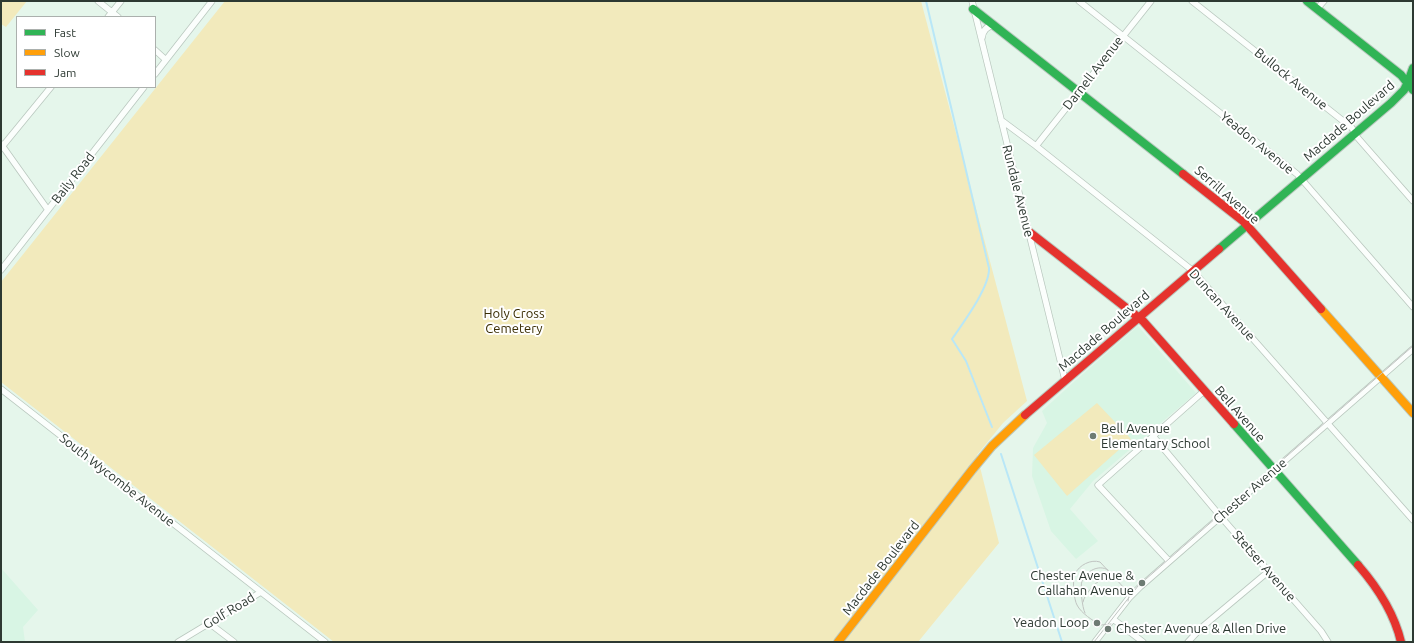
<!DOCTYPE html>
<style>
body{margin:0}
#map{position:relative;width:1414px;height:643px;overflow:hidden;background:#e5f6eb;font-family:Ubuntu,sans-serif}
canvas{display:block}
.frame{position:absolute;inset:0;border:2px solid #2d3932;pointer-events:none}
.legend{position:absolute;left:16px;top:16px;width:140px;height:72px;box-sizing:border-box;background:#fff;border:1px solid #abb0ad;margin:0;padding:5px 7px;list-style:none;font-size:12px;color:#2d3932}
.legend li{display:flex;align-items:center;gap:8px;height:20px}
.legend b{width:20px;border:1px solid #abb0ad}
</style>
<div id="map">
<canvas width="1414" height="643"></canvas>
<div class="frame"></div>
<ul class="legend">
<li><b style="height:5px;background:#30b455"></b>Fast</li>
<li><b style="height:5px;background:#ff9f0a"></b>Slow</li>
<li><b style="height:5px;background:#e5322d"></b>Jam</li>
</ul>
</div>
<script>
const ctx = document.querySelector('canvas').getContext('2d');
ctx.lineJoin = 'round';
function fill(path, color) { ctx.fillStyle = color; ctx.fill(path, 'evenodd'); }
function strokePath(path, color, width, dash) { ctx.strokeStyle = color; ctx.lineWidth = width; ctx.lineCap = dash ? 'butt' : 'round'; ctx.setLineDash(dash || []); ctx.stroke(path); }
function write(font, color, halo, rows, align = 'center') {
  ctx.font = font + ' Ubuntu,sans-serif'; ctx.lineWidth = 4; ctx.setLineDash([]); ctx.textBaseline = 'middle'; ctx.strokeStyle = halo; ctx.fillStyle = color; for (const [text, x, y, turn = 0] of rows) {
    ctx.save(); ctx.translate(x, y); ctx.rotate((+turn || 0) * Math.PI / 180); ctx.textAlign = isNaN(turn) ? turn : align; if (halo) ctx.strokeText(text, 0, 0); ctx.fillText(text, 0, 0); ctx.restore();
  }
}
fill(new Path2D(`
 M1138,326L1196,393L1093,481L1070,509L1098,541L1076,559L1051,531L1032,476L1033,448L1047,423L1042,411L1076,380Z
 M1,568L38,610L23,627L25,642H1Z`), '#d8f5e4');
fill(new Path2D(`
 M1,1H27L6,27L1,24Z
 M225,1H921L1027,401L1003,423L977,455L999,543L918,642H334L1,382V282Z
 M1097,403L1131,439L1067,496L1034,455Z`), '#f2eabc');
strokePath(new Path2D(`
 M926,1L989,268C990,287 963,323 952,339L966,361L992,427
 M1001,454L1062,642`), '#b9e7f7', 2);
const street = new Path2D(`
 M98,1L118,17
 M972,1L1065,380
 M1079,1L1297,174L1413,307
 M1192,1L1352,128L1357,137L1413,201
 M1317,9L1324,1
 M108,17L121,1
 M982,38C983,30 987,25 996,26
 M155,50L166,60
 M155,74L212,1
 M1001,120L1036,146L1193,271L1413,520
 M1,144L48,210
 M1036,146L1151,1
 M1,148L51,87
 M1,270L144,87
 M1,389L325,642
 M1153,436L1221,517L1321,631L1328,642
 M1169,561L1098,485L1204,391
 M1113,619L1143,642
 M209,623L234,642
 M178,642L261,592
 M1095,642L1129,598L1140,587L1413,349
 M1188,642L1201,628L1269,571`);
const fast = new Path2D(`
 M1307,1L1401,75L1413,90
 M973,9L1183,174
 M1408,82L1413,68
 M1219,249L1391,103L1404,90L1408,82
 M1234,424L1358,565`);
const slow = new Path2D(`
 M1321,309L1413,413
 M838,642L972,470L992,446L1025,415`);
const jam = new Path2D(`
 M1183,174L1243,221L1321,309
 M1028,231L1143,321L1234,424
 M1025,415L1219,249
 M1358,565C1378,588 1394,612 1401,642`);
strokePath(street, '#b9c7be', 7);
strokePath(fast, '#b9c7be', 10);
strokePath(slow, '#b9c7be', 10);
strokePath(jam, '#b9c7be', 10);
strokePath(street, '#fbfefc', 5.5);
strokePath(fast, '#30b455', 8);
strokePath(slow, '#ff9f0a', 8);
strokePath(jam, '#e5322d', 8);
strokePath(new Path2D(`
 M1083,602C1084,594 1099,578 1107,577C1111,576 1113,578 1116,580
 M1085,613C1082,607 1080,587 1082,581C1086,571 1099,564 1108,570
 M1111,624L1101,625C1093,621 1081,613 1077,605C1074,600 1072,580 1075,574C1079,565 1091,559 1100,562L1126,590L1129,596L1128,601
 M1094,642L1138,586L1413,346`), '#c0c4c1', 1);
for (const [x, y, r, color] of [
 [1093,436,4,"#6d7b73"],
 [1142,583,4,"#6d7b73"],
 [1097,623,4,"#6d7b73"],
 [1108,629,4,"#6d7b73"]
]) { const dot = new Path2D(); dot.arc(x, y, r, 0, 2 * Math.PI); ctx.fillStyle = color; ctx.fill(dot); strokePath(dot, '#fff', 1.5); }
write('13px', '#2d3932', '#fff', [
 ["Darnell Avenue",1093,73,-52],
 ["Bullock Avenue",1291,79,39],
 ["Macdade Boulevard",1349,121,-41],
 ["Yeadon Avenue",1257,143,39],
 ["Baily Road",73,178,-52],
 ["Rundale Avenue",1018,191,76],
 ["Serrill Avenue",1227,195,41],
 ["Duncan Avenue",1222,305,48],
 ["Macdade Boulevard",1104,331,-41],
 ["Bell Avenue",1240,414,49],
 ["South Wycombe Avenue",117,480,38],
 ["Chester Avenue",1250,491,-41],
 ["Stetser Avenue",1264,566,49],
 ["Macdade Boulevard",881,568,-52],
 ["Golf Road",229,611,-31]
]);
write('13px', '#3a2d03', '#fff', [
 ["Holy Cross",514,314],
 ["Cemetery",514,329]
]);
write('13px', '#2d3932', '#fff', [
 ["Bell Avenue",1101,429],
 ["Elementary School",1101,444],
 ["Chester Avenue &",1134,576,"right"],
 ["Callahan Avenue",1134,591,"right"],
 ["Yeadon Loop",1089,623,"right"],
 ["Chester Avenue & Allen Drive",1116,629]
], 'left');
</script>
